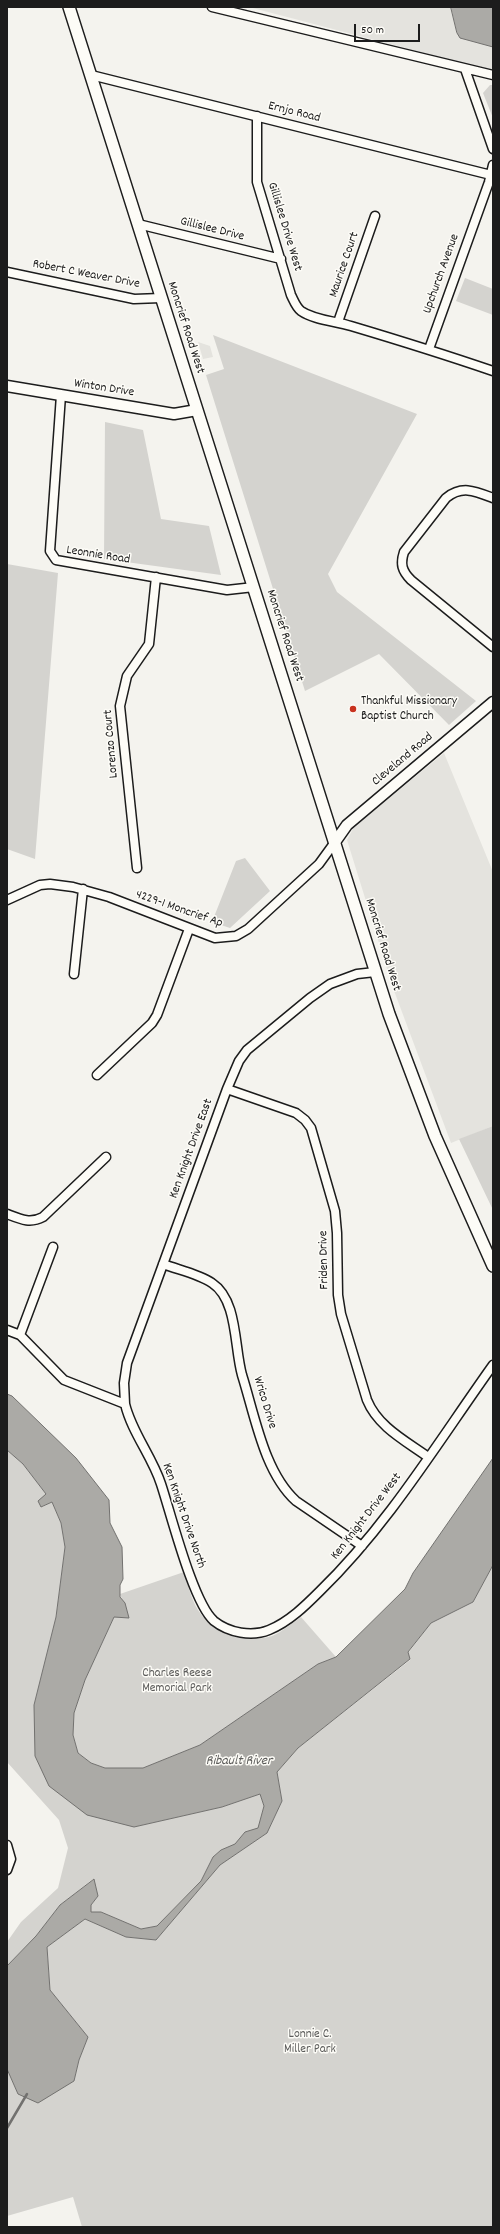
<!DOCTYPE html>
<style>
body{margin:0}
#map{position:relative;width:500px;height:2234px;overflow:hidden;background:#f4f3ee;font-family:Dekko,sans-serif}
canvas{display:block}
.frame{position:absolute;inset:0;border:8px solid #1c1c1c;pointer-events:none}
.scale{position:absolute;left:354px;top:24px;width:66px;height:18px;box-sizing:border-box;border:2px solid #1c1c1c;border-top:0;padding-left:5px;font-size:12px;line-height:14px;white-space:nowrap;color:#1c1c1c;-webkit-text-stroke:3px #fdfcf7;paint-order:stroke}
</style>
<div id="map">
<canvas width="500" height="2234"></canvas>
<div class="frame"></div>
<div class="scale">50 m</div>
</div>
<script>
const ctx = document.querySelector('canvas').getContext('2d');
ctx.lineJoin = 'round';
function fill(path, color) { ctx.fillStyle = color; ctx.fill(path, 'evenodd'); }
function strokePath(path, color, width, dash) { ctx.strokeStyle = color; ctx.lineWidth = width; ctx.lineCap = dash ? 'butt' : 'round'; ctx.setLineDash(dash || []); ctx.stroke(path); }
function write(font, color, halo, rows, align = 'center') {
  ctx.font = font + ' Dekko,sans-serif'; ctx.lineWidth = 3; ctx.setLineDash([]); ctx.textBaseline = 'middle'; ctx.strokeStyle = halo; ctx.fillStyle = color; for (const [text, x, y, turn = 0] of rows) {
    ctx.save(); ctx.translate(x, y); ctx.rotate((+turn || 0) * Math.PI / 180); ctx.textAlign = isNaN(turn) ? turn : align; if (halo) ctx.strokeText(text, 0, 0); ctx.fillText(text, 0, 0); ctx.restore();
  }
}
fill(new Path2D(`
 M249,7H493V71Z
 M198,342L210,346L213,357L203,359Z
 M444,753L493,872V1126L451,1143L393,988L347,840L354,827Z`), '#e4e3de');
fill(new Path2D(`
 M490,85H493V118L483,93Z
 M465,278L493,289V315L456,301Z
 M213,335L417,414L328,574L337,592L476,701L449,725L379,654L305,691L206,375L224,369Z
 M105,422L143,430L161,519L209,526L221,575L104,559Z
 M7,564L58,573L35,859L7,849Z
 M245,858L270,891L230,928L212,922L236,861Z
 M493,1126V1210L459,1139Z
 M7,1450L23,1464L46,1494L42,1507L52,1502L61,1523L65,1547L56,1617L34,1705L134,1827L222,1807L260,1794L264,1806L259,1829L245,1832L235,1845L221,1850L213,1857L201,1881L157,1926L141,1929L101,1912H91V1905L98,1896L93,1879L60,1905L36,1936L7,1966V1942L21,1922L58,1888L68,1848L59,1820L7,1762Z
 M493,1565V2227H82L73,2197L7,2216V2069L18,2094L74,2081L79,2060L88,2037L50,1990L47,1947L85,1919L126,1937L156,1940L220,1865L267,1833L282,1801L277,1772L298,1748L410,1660L408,1653L431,1623L473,1602Z
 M184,1572C188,1584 191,1599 198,1610C213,1633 246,1644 272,1636C282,1632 292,1623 301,1617L336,1657L318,1664L200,1745L143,1768H105L91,1763L78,1753L73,1735L74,1713L85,1680L114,1617H128L120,1594Z`), '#d4d3cf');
const water = new Path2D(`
 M451,7H493V47L460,38L457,33Z
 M7,1394L12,1396L76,1458L109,1500L110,1523L122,1547L123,1579L120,1585V1597L125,1603L129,1618L114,1617L85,1680L74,1713L73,1735L78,1753L91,1763L105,1768H143L200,1745L318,1664L336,1657L405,1589L413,1573L493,1458V1565L473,1602L431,1623L408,1652L410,1659L298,1748L277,1772L282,1801L267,1833L220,1865L156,1940L126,1937L85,1919L47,1947L50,1990L88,2037L79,2060L74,2081L38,2103L18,2094L7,2069V1966L36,1936L60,1905L94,1879L98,1896L91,1905V1912H101L141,1929L157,1926L201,1881L213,1857L221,1850L235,1844L245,1832L258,1828L264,1806L260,1794L222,1807L134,1827L87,1815L49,1786L35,1756L34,1705L56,1617L65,1547L61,1523L52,1502L41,1507L38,1501L46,1494L23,1464L7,1450Z`);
fill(water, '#abaaa6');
strokePath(water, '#72716f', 1);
strokePath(new Path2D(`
 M7,2128L27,2094`), '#72716f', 2.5);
const minor = new Path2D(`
 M212,7L493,75
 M465,69L493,149
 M91,75L491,175
 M257,116V182L291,295C294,301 296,307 301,311C314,320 335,321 351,326C398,340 446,355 493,371
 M138,224L281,259
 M7,272L134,299L161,298
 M338,322L375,216
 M429,349L489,182L493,165
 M61,395L50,551L56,560L227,590L254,587
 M493,498C475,491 462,485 446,498L404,552C400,564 402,571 411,580L493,647
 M137,868L120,706L127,676L149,644L156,577
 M7,900L40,885L50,884L73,887L109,897L215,938L236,936L248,929L319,864L335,842
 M74,974L83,889
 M97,1075L152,1023L157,1015L189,929
 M227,1089L296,1113L305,1120L311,1128L335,1211L337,1233L338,1295L341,1314L367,1400C378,1427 406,1441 428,1457
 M7,1214C20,1219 30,1224 43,1217L106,1157
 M163,1264C179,1270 199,1274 212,1283C238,1300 234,1347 242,1375C255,1416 264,1472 296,1501L362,1546
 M7,1330L20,1335L64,1380L125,1404C132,1433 152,1456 161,1484C171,1514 193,1603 214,1621C229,1633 252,1637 269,1630C289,1622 306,1605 320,1591C388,1525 438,1442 493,1365
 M20,1335L53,1247
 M125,1404L124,1383L127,1363L227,1089L239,1061L247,1050L310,998L330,984L357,974L375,972
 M7,1845L11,1859L7,1870`);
const tertiary = new Path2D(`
 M7,386L174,414L197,410
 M335,842L347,825L493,702`);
const secondary = new Path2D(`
 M69,7L389,1014L435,1136L493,1266`);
strokePath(minor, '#1c1c1c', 11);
strokePath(tertiary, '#1c1c1c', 13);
strokePath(secondary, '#1c1c1c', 14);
strokePath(minor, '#fdfcf7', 8);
strokePath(tertiary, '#fdfcf7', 10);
strokePath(secondary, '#fdfcf7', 11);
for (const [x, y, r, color] of [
 [353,709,4,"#c8321e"]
]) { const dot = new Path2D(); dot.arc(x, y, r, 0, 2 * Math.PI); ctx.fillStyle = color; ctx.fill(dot); strokePath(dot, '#fdfcf7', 1.5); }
write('13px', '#1c1c1c', '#fdfcf7', [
 ["Ernjo Road",294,113,14],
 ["Gillislee Drive West",284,227,73],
 ["Gillislee Drive",212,230,14],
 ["Maurice Court",345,265,-71],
 ["Upchurch Avenue",442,274,-70],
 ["Robert C Weaver Drive",86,275,11],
 ["Moncrief Road West",185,328,72],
 ["Winton Drive",104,389,9],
 ["Leonnie Road",98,556,9],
 ["Moncrief Road West",284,636,72],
 ["Lorenzo Court",112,744,-95],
 ["Cleveland Road",403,760,-40],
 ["4229-1 Moncrief Ap",179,910,19],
 ["Moncrief Road West",382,945,73],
 ["Ken Knight Drive East",192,1149,-70],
 ["Friden Drive",325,1260,-91],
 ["Wrico Drive",264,1403,73],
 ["Ken Knight Drive North",183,1516,71],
 ["Ken Knight Drive West",367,1517,-52]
]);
write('13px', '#1c1c1c', '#fdfcf7', [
 ["Thankful Missionary",361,702],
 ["Baptist Church",361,717]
], 'left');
write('13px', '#5c5c5b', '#fdfcf7', [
 ["Charles Reese",177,1674],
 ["Memorial Park",177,1689],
 ["Lonnie C.",310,2035],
 ["Miller Park",310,2050]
]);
write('italic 14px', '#5c5c5a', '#fdfcf7', [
 ["Ribault River",239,1762]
]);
</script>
